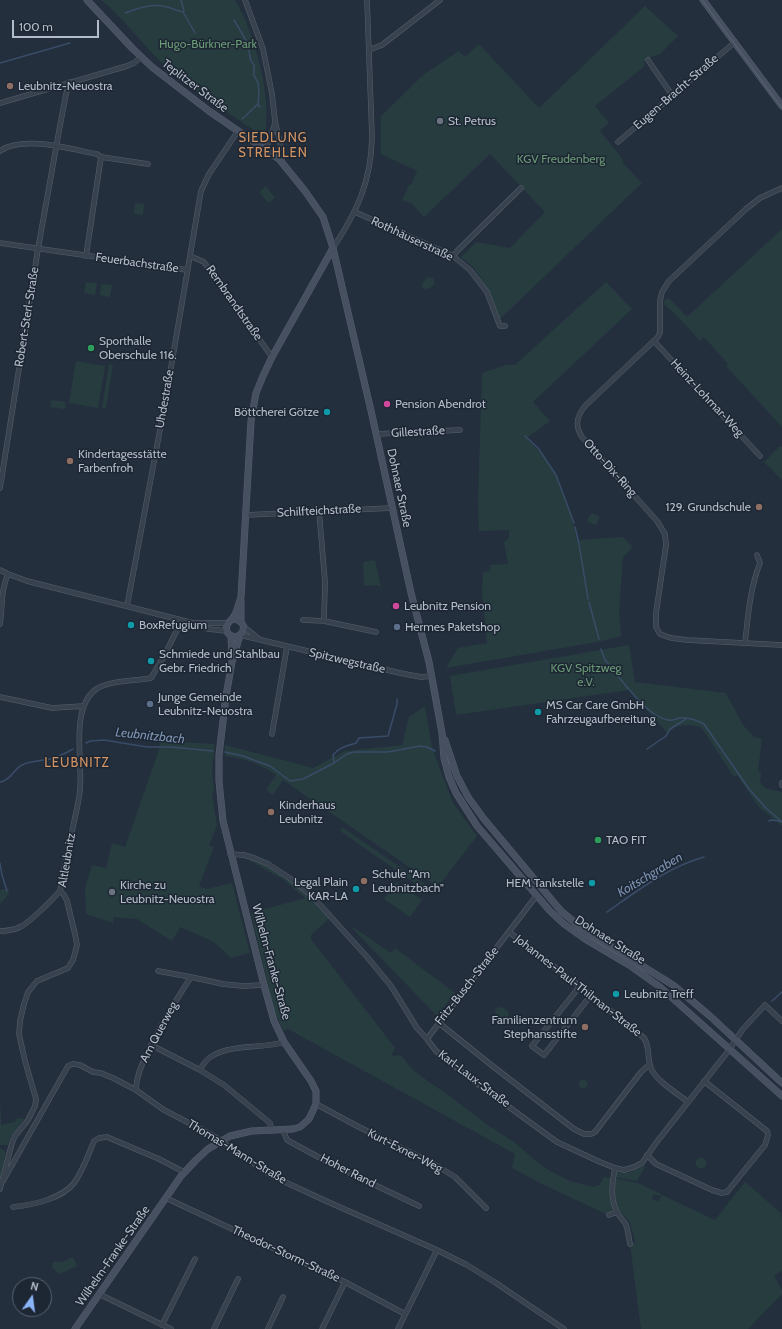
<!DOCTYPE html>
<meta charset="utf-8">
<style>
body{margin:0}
#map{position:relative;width:782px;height:1329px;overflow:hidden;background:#242f3e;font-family:Cabin,sans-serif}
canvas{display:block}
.north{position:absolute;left:12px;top:1277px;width:40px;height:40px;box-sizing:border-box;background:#1d2633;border:1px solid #59626f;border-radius:50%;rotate:14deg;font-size:11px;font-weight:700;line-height:16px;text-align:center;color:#b4bcc9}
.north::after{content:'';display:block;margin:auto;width:14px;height:18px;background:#8ab4f8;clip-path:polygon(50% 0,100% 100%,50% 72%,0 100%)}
.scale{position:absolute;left:12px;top:20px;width:87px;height:18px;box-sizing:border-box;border:2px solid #b4bcc9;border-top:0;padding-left:5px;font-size:12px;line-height:14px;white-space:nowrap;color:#b4bcc9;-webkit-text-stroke:3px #1d2633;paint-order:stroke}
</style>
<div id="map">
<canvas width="782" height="1329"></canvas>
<div class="north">N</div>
<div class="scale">100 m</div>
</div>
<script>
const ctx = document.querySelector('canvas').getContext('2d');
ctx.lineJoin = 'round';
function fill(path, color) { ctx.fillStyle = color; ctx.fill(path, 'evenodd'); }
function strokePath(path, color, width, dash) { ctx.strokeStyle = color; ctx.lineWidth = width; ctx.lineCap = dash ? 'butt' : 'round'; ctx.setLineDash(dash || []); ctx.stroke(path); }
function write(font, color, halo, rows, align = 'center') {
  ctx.font = font + ' Cabin,sans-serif'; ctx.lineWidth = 3; ctx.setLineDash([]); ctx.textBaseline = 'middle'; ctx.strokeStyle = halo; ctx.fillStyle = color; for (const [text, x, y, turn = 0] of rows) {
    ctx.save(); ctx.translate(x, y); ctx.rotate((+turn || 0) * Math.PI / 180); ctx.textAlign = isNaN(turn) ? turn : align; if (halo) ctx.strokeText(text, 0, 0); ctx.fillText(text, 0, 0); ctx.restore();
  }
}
fill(new Path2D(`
 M101,0H235C251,27 261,62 265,93C267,105 266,118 266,130L262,135C227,113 191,89 160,61C140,42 123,17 101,0Z
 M645,6L678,36L660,54L651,57L644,62L645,66L595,106L609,123L600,131L621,157L623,163L642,183L500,319L488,289L474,268L461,257L476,242L510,248L545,212L490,154L424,217L412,204L402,200L409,185H411L417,171L381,154V116L423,75L459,51L465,57L479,44L539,108Z
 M266,186L275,198L268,203L259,192Z
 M135,203L144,204L143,215L134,214Z
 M782,229V427L726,366L728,364L704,337L700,341L678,317L664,304V301L669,298L687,317Z
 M429,277L433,278L435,283L430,288L425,289L422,287C422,283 425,278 429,277Z
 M86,282L97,283L95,295L84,293Z
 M606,282L632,309L533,402L550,421L527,438C538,450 550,463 557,478C566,495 573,520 577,540L623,537L633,547L623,557L619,611L621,636L597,642L446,668L458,648L487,643L482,592L483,572L490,571V565L508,564L504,542L509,538V530L479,531L478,501L482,373L506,365H515Z
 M101,284L112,285L110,297L100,295Z
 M76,361L105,366L98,408L69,403Z
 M109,364L113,365L106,408H102Z
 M51,400L66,402L65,409L50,407Z
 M780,446L782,447V480L764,462Z
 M592,513L600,517L596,525L588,522V518Z
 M375,560L382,592L381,591V587L377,585L364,586L363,562Z
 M629,645L635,682L726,693L743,725L754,737L762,739L758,771L761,772L760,782L765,788L782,792V826L759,807L737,775L734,777L701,727C691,724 674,723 668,734L629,690L456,715L450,676Z
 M425,706L432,748L453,803L477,836L438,887L283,780L273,795L266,790L276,775C261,764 243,758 225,756V745L313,768L345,751L402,745L409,717Z
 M160,741L215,744L212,769L214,792L212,794L217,826L209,845L214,847L199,886L207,889L232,883L250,953L231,958L214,942L180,927L172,941L137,919L114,917L113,923L86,914L85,888L92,865L106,868L112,843L125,847L159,750Z
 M342,827L426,885L423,889L340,831Z
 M254,858L291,879L331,917L311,935V939L395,1048L391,1056L401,1055L412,1069L429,1082L447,1094L489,1126L514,1142L542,1166L554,1173L570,1181L593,1187L599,1185L604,1177L611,1178C610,1182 610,1187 610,1191C610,1200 617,1209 608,1215L542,1184L512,1168L515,1154L288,1029L283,1031L274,1010L251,913L305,898L284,880L252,862H249Z
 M396,882L422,900L410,917L384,899Z
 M8,889L9,894L0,904V890Z
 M353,927L391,953L395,948L455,993L437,1016L352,928Z
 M500,1007C508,1008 511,1014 507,1021H500L498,1015L495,1012V1009Z
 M578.5 1084a4.5 4.5 0 1 1 9 0a4.5 4.5 0 1 1-9 0Z
 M0,1106L1,1114V1125L15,1122L17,1118L24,1119L11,1137L8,1145H0Z
 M0,1148L6,1152L0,1181Z
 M695.5 1163a5.5 5.5 0 1 1 11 0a5.5 5.5 0 1 1-11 0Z
 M643,1166L645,1167L637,1181L614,1177L616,1172C627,1174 634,1172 643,1166Z
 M614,1178L638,1183L661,1194L660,1196L654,1194L652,1199L658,1202L662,1195L715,1220L745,1182L781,1213L782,1219V1271L774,1276L782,1290V1294L748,1329H641L630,1244L635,1242L630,1222L618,1209L615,1201L613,1190Z
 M73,1257L77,1266L60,1274L52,1268L53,1262H62Z`), '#263c3f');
strokePath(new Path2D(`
 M183,12L195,33
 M125,13C139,8 152,3 167,7C172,8 177,11 183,12L184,11L181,0
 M234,20L247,42L251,61L254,65V75L258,83L259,93L258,104L260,107
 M0,63L70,43
 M242,119L258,104
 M525,436L538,448L556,475L574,523
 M575,527L579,544L588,599
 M589,602L599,639
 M601,649L605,660L611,667
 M612,669C626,685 647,716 668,720C673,721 675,719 680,718C688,717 696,720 704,724L749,789L766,808L782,822
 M86,743L90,741L104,740L147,747H171L213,751
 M647,749L666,736L670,729L686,719
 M225,752L243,756L270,766L290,781L303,779L334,763L347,754L354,752H388L420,746L427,747L435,751
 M334,763L333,755C340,747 346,746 356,743L359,738L388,736L397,704V699
 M0,782C10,781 14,769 22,765C30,761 41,761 50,759C58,757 66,753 73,749
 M769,821L771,820L780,821
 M0,863L2,875L7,891
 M607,912C637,891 668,867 704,857
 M772,1001L782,992`), '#394c67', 1.5);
const street = new Path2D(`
 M245,0L263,49L272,94L275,121L281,147L282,161
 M369,50L382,45L440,0
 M648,60L672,95
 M0,103L127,66L134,63L141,57
 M618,142L735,42
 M265,149L270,139L275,123
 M0,151C23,135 70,149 97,154L101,157L148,164
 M782,188L760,198L746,209L669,281L662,292L660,301V332L658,337L586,405C577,415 574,425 582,437L657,521L665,534L666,545L656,613V627L660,634L671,638L687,640L782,645
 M355,212L453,256L470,270L487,292L500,326H505
 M0,243L187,270
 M333,248C357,211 371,183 372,137L367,0
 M86,256L101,157
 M190,256L204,262L272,357
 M453,256L457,251L521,188
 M654,341L760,456
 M376,434L460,430
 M0,488L38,249L59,131L66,94L70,82
 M319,511L325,582L324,621
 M246,515L392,508
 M0,570L8,574L27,581L193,623H228
 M127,606L165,403L201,191L209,174L238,131
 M303,620L324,621L376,632
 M193,623L208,629L227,631
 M0,624C3,605 0,593 8,574
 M244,627L259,639
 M240,635L400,673L421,677L432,676
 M745,643C748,616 750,588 760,563L757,555
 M0,697L52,708L84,706
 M272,734L287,647
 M782,785V783
 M230,854L244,855L254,858L268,864L291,879L313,897L368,958L391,986L417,1028L427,1039L436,1051L476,1083L557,1142L600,1162L615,1168L624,1170L634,1167L642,1163L656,1143L729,1050L743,1029L765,1005L782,1021
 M0,931C7,931 15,930 22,926C33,919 51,901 60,891C64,868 69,845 74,822C76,812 79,801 80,790C83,762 70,710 95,690C108,680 135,681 151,678L163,658L182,620
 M509,932L591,995L644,1038C650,1046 647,1058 651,1068C655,1080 678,1094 688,1102
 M158,971L191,977L223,984L243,986L264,985
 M580,986L532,1046L544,1055L591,995
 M439,1023L490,1064L574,1129L584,1134H591L595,1132L641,1072L650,1064
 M427,1039L439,1023L537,895
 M151,1045L200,1070L224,1085L270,1123L272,1131
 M200,1070C203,1064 207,1059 212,1056C231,1044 263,1049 284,1042
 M136,1090C136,1075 143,1063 149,1049C161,1024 176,1000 191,977
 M316,1104L357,1126L434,1164L455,1177L486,1208
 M283,1130L287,1140L333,1165L419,1206
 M647,1155L656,1164L712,1190L722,1193L727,1192L765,1145L768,1135L767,1131L704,1081
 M615,1168C612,1183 610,1198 617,1212C619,1217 624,1220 626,1225C628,1231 629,1238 630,1244
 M3,1181L68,1066L73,1064L80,1065L93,1072L101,1073L113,1078L136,1090L164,1110L212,1135L272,1176L326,1201L437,1250L467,1265L496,1283L564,1329
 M0,1189L12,1143L15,1136L28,1120L35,1106L36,1099L25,1061L19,1034L20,1021L24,1004L28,992L37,981L68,968L73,960L77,945L75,934L67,901L64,895L60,891
 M166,1198L345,1282L405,1314
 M13,1207C32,1205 62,1199 74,1183C83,1171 88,1155 94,1141L99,1138L107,1137L159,1159L184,1172
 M609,1215L617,1212
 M99,1294L171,1329
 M162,1325L195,1259
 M214,1329L238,1279
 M268,1329L283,1297
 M322,1329L345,1282
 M398,1329L437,1250`);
const secondary = new Path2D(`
 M87,0L133,49L152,67L209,111L279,159L305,191L323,217L333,248L372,415L411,593L429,662L442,733L444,758L449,777L456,793L477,826L550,911L564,924L585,939L629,965L660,987L782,1096
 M703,0L782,106
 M233,619C239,619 242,622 244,627L242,633L237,637C228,637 224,630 228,623C237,616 237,608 241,597L251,421L256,393L263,376L272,357L333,248
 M241,622V601
 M231,636L232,656
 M445,740L457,776L468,797L484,819L561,911L579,926L594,936L673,985L710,1016L782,1083
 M75,1329L181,1176L196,1160L208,1149L230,1136L252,1131L293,1129L300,1127L309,1119L316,1104V1091L311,1081L284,1042L274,1021L264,985L223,821L219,781V755L226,696L232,662L240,635`);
strokePath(street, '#565f6c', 5.5);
strokePath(secondary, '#565f6c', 7);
strokePath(street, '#38414e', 4.5);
strokePath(secondary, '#465061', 6);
strokePath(new Path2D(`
 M702,0L782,108`), '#5a6575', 1);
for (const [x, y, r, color] of [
 [10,86,4,"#8d6e63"],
 [440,121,4,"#6b7280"],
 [91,348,4,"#2e9e5b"],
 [387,404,4,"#d1479c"],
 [327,412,4,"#0f9aa8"],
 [70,461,4,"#8d6e63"],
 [759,507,4,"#8d6e63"],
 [396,606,4,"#d1479c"],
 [131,625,4,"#0f9aa8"],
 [397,627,4,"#5c6f8a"],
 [151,661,4,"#0f9aa8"],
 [150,704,4,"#5c6f8a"],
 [538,712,4,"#0f9aa8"],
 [271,812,4,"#8d6e63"],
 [598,840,4,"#2e9e5b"],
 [364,881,4,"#8d6e63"],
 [592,883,4,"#0f9aa8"],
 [356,889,4,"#0f9aa8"],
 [112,892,4,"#6b7280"],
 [616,994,4,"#0f9aa8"],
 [585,1027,4,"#8d6e63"]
]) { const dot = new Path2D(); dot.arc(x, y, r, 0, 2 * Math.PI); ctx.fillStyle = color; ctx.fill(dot); strokePath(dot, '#1d2633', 1.5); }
write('12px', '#6b9a76', '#1d2633', [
 ["Hugo-Bürkner-Park",208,44],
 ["KGV Freudenberg",561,159],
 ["KGV Spitzweg",586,668],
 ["e.V.",586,682]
]);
write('12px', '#b4bcc9', '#1d2633', [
 ["Leubnitz-Neuostra",18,86],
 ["St. Petrus",448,121],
 ["Sporthalle",99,341],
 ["Oberschule 116.",99,355],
 ["Pension Abendrot",395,404],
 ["Böttcherei Götze",319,412,"right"],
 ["Kindertagesstätte",78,454],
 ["Farbenfroh",78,468],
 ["129. Grundschule",751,507,"right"],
 ["Leubnitz Pension",404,606],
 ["BoxRefugium",139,625],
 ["Hermes Paketshop",405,627],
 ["Schmiede und Stahlbau",159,654],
 ["Gebr. Friedrich",159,668],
 ["Junge Gemeinde",158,697],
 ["Leubnitz-Neuostra",158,711],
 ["MS Car Care GmbH",546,705],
 ["Fahrzeugaufbereitung",546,719],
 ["Kinderhaus",279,805],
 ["Leubnitz",279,819],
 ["TAO FIT",606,840],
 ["Schule \"Am",372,874],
 ["Leubnitzbach\"",372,888],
 ["Legal Plain",348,882,"right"],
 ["KAR-LA",348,896,"right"],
 ["HEM Tankstelle",584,883,"right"],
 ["Kirche zu",120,885],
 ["Leubnitz-Neuostra",120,899],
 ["Leubnitz Treff",624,994],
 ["Familienzentrum",577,1020,"right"],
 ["Stephansstifte",577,1034,"right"]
], 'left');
write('12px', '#b4bcc9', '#1d2633', [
 ["Teplitzer Straße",195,86,37],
 ["Eugen-Bracht-Straße",676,92,-41],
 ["Rothhäuserstraße",412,239,25],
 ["Feuerbachstraße",137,263,8],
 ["Rembrandtstraße",234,303,55],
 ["Robert-Sterl-Straße",27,317,-81],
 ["Heinz-Lohmar-Weg",707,398,47],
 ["Uhdestraße",165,399,-80],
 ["Gillestraße",418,432,-3],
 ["Otto-Dix-Ring",610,468,48],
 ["Dohnaer Straße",399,488,78],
 ["Schilfteichstraße",319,511,-3],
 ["Spitzwegstraße",347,661,13],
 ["Altleubnitz",67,860,-80],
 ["Dohnaer Straße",610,940,32],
 ["Wilhelm-Franke-Straße",271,962,75],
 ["Fritz-Busch-Straße",467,986,-52],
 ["Johannes-Paul-Thilman-Straße",578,986,38],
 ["Am Querweg",159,1032,-62],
 ["Karl-Laux-Straße",474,1079,37],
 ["Kurt-Exner-Weg",405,1151,27],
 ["Thomas-Mann-Straße",237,1152,31],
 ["Hoher Rand",348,1171,27],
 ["Theodor-Storm-Straße",286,1254,25],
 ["Wilhelm-Franke-Straße",113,1256,-55]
]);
ctx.letterSpacing = '1px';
write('13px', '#d59563', '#1d2633', [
 ["SIEDLUNG",273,138],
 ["STREHLEN",273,153],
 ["LEUBNITZ",77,763]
]);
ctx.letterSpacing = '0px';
write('italic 13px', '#7c92b1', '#1d2633', [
 ["Leubnitzbach",150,736,6],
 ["Koitschgraben",650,875,-31]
]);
</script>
